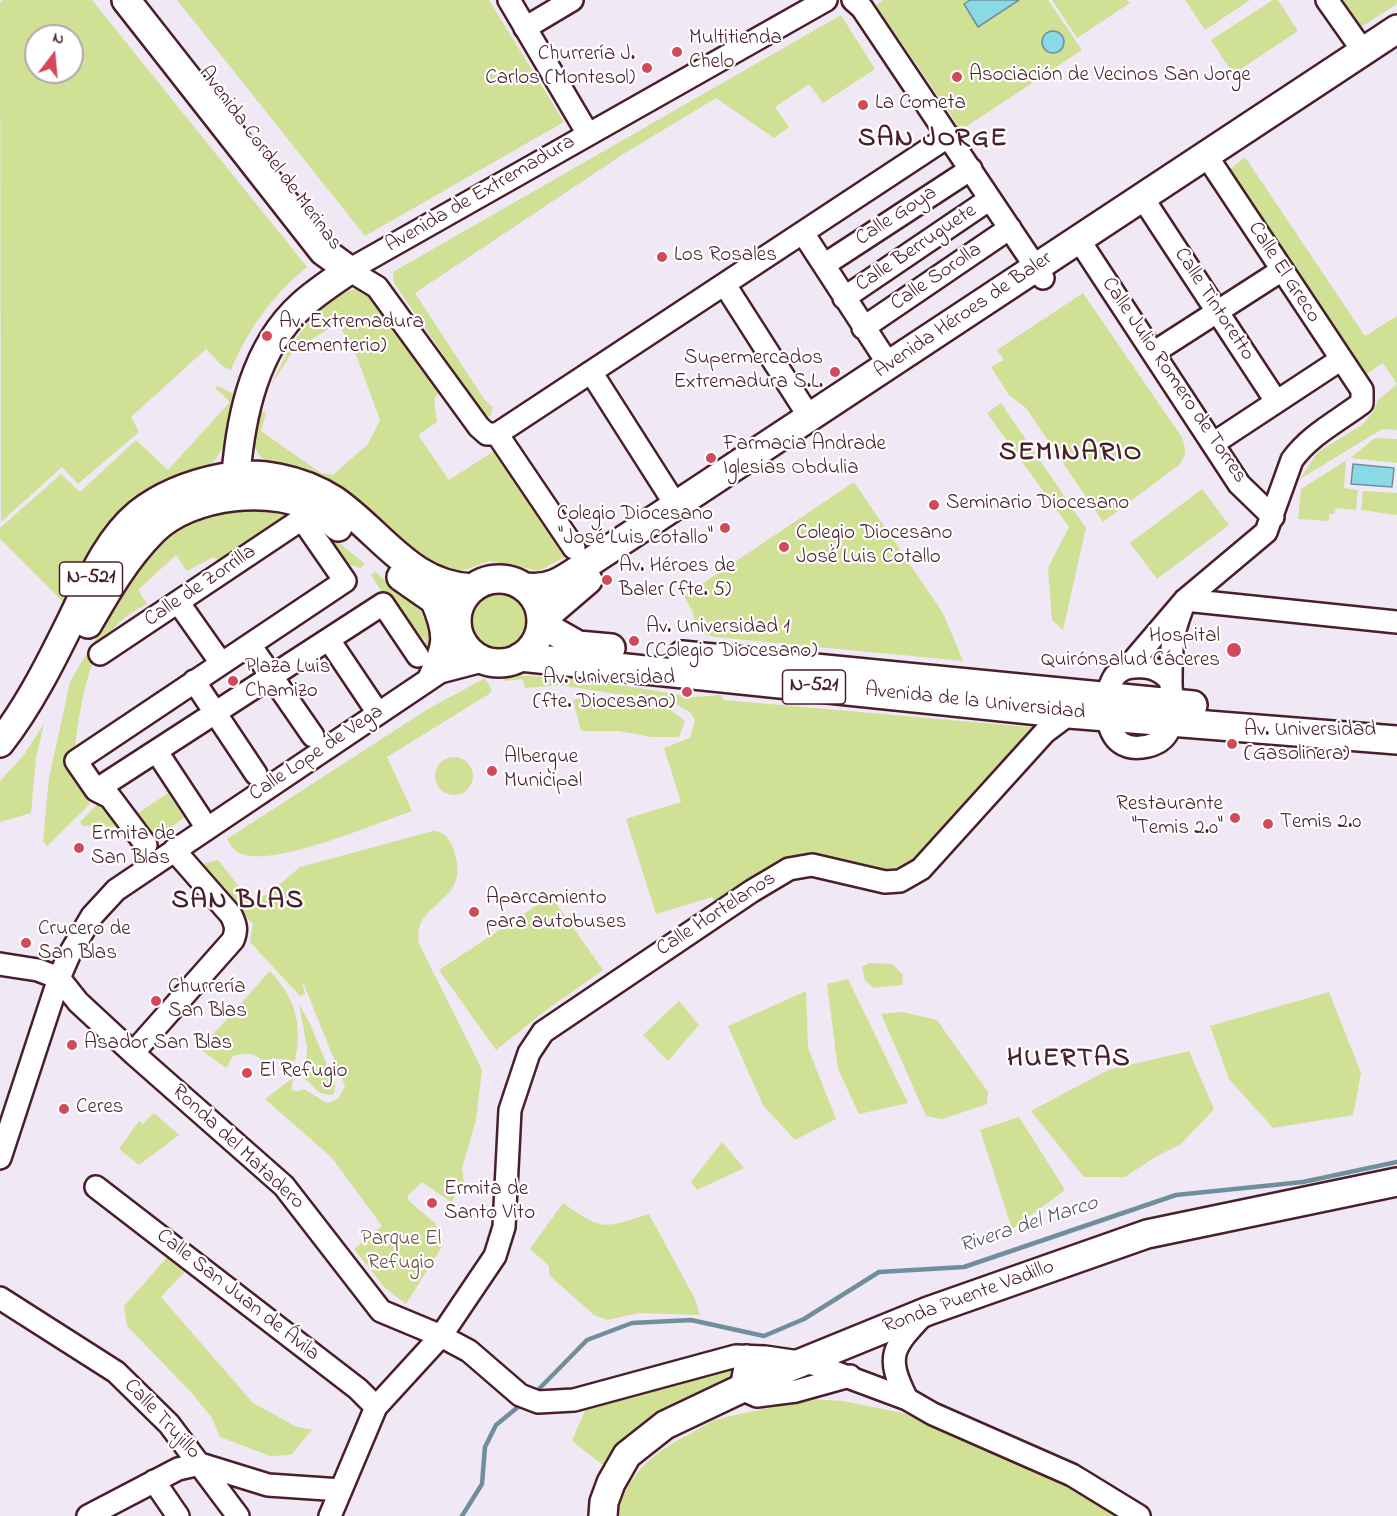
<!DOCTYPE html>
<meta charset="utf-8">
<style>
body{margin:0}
#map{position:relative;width:1397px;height:1516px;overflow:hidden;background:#f0e8f5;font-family:"Indie Flower",sans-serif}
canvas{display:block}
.north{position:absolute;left:24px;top:24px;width:60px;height:60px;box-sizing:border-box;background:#fff;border:2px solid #b7a5aa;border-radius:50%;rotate:16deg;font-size:16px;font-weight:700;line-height:24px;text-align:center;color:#4a1f2b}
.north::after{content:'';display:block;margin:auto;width:21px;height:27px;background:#d1495b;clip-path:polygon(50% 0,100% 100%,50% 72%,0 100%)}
</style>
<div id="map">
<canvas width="1397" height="1516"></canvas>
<div class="north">N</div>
</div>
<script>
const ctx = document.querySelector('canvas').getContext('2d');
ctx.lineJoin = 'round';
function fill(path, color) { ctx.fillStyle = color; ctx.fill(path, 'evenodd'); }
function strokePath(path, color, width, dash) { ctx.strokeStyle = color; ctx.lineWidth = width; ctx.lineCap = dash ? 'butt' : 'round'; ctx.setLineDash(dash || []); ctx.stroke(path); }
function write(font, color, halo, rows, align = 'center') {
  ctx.font = font + ' "Indie Flower",sans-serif'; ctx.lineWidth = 4.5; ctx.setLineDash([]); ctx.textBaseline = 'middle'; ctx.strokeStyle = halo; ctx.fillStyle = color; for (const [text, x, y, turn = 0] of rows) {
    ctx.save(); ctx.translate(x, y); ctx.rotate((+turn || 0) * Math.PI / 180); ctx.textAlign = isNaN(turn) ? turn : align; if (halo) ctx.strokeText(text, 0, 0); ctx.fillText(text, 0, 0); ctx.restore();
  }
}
fill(new Path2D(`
 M3,0H92L307,267C273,295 248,329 231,370L222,366L206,349L131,417L139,432L78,484L62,467L1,522L0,3ZM36,36H72V72H36Z
 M177,0H489L564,122L365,236Z
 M883,0H1048L1082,50L961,130L876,5Z
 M1052,0H1127L1130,3L1077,38Z
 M1185,0H1250L1205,30Z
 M1273,0H1278L1298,31L1233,74L1211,40Z
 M1343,0H1397V4L1361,27Z
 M841,15L875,69L823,103L809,84L775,107L789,127L774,138L716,98L625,153L415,293L484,399L493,408L490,417L483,413L394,283L393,272Z
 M1245,157L1365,336L1397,316V384L1383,363L1359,379L1228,171Z
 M358,288L367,291L441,390L434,399L437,422L418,435L449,480L499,448L568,555L539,571L490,561L456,573L433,565L409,547L340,486L302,469L273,463L261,457L254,447L252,436L258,411L266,413L261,431L321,473L333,475L368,444L380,420L357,357L338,323L293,351L272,384C287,348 318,297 358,288Z
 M1083,293L1181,436C1186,448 1187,454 1180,464L1103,522L1026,408L1009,395L991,367L1004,360L997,350Z
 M1397,384V430L1382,429L1300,479L1318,452L1362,425L1373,412L1378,400Z
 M217,386L235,394C230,416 229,447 212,463L160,484L144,495L65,604L0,539V528L61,474L80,492L136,440L168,470L230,402L215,388Z
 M1001,403L1086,528L1063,630L1052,620L1048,568L1069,527L987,413Z
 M1375,438L1397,439V463L1350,458L1346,461L1344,488L1358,490L1356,510L1336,508L1334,514H1329V521L1298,519L1301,489L1350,458Z
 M854,482L943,613L963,661L715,637L697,632L693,612L684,596Z
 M1202,489L1229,525L1157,579L1130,543Z
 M1363,491L1397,493V515L1361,510Z
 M257,506L300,515L223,564L213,557L187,571L176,555L138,590L147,604C138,609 127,615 120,622C80,658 79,727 71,777L90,804L47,846L43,841L49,778L70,682L130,579L161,539L182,525L202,516Z
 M314,522L365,564L360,568L345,563Z
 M375,572C400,594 449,619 426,658L423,654L426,640L405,627L371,575Z
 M467 621a32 32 0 1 1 64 0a32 32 0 1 1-64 0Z
 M503,674L588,680L694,697L721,695L724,700L1041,728C1011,761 930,863 892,874C876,878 825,859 808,854L717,905L712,897L656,914L626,819L681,802L664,748L690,738L695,720L690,712L674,703L559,685L525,688L523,679L504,681Z
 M485,678L492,690L489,694L387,757L412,811C376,823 271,869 239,853C233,850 230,844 227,839L428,709Z
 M582,698L668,708L685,721L679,737H652L619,731H581L573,700Z
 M44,724L36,758L31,813L0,822V781L23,756Z
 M435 776a19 19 0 1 1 38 0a19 19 0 1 1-38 0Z
 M168,793L184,818L151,841L131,818Z
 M101,800L124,827L83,826L80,822Z
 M433,831C444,831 449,838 453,848C474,907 411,898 419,944L482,1070L476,1120L462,1168L464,1183L451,1202L422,1182L408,1195V1200L436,1224L437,1236L443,1239V1245L406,1304L385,1288L354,1249L382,1226L332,1158L265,1099L294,1077L291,1090L299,1091L304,1089L327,1103L338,1099L345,1086L302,980L305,994L300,996L250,942L253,924L198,865L218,860L248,898L267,895L300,867Z
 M551,896L603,970L545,1011L496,1050L439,970Z
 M869,963L892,964L903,975L902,985L873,988L865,980L862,967Z
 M270,971C295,998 303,1024 295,1061L272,1058L267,1073C263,1054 251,1051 233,1056L226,1068L200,1049Z
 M848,979L908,1103L859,1114L838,1069L827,984Z
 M806,991L808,1048L836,1119L795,1140L763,1105L728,1026Z
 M1329,992L1361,1073L1353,1115L1273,1128L1229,1079L1210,1026Z
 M679,1001L699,1025L668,1061L643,1035Z
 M299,1004L311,1026L335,1085L334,1094L330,1095L320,1093L305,1079L307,1047Z
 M902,1012L937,1020L988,1092L987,1104L942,1119L926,1116L881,1014Z
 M1189,1051L1214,1109L1181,1144L1155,1157L1125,1177H1084L1031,1111L1108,1070Z
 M154,1113L179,1135L139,1165L119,1149L139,1121L143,1124Z
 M1019,1117L1065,1190L1012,1229L980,1130Z
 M722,1142L744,1168L697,1190L691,1182Z
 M563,1203C603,1232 604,1228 649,1214L694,1297L700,1315L639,1313L607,1320L594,1315L549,1275V1266L530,1249Z
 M172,1252L190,1266L161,1297L253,1403L295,1426L312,1430L291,1455L270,1456L220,1437L212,1418L190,1391L127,1326L124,1306Z
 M730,1367L733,1370L730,1379C681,1409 637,1411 603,1465L572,1441L587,1406Z
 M809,1399L843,1401L903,1413L1074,1487L1120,1516H617C626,1474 654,1452 690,1434C699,1429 709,1422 719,1419C749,1411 779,1407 809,1399Z`), '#d0e094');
const water = new Path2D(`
 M970,0H1019L978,27L964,4Z
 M1042 42a11 11 0 1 1 22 0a11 11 0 1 1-22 0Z
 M1353,464L1394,468L1392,487L1351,484Z`);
fill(water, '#89d9e7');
strokePath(water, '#708f9c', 1.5);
strokePath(new Path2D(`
 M535,1393L587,1340L632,1323L691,1320L764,1336L804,1319L879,1272L964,1267L1176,1195L1303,1182L1397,1162
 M462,1516L482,1484L485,1447L496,1425L524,1402`), '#708f9c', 4.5);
const minor = new Path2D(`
 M509,0L588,134
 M853,0L862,8L1043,278
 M1327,0L1363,51
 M525,28L572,0
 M1142,197L1276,401
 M803,233L889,365
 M1079,240L1239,484L1273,517
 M824,265L971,169
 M349,270L377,287L479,427L487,434H497L949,136
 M349,270L826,0
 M725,285L810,418
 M844,298L990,199
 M863,328L1010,228
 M1153,353L1282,270
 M591,372L677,507
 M497,434L574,548
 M1214,443L1340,360
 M1185,600C1181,612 1175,626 1173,639C1171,653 1171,667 1171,681C1171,706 1180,738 1148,746C1139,748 1128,748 1121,743C1104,731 1104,696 1113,679C1116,673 1121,670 1127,668L1185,600L1266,532L1292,460C1310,435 1338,421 1362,403V390L1206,155
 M1185,600L1397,622
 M178,602L221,663
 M329,640L378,713
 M250,645L313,736
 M100,654L302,519L345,581L76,761L96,790L110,797L146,845
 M1127,668C1145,665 1159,667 1171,682
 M440,672L455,653L459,634
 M428,680C444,646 447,637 432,602
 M194,681L256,774
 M157,752L207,828
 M96,790L383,604L418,656
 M0,964L38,970L59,978
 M59,978L78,1002L133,1053L284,1186L381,1311L441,1336L469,1351L520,1395L538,1402L574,1400L736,1356L765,1357L813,1364L907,1399L933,1414L1072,1475L1139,1516
 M133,1053L233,940C237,930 236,925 231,915L174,850
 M0,1158L59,978L69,955L92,916L116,890L440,672L486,660
 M96,1187L358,1389L376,1407
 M0,1298L116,1372L169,1424L238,1516
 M747,1356L741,1389L757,1396L796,1391L850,1376
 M907,1399C885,1356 892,1348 924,1314
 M200,1464L268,1485L341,1490
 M154,1481L178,1516
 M88,1516L178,1469L200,1464
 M330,1516L376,1407L441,1336L495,1256L504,1227L510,1110L529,1053L543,1032L752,891L789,869L812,865L885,882L900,881L921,869L1045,732L1069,714`);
const major = new Path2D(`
 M126,0L323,251L349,270
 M236,474C241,415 255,348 301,306C316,292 334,281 349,270
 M401,577L444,607L457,625
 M457 621a42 42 0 1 1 84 0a42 42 0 1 1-84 0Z
 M525,587C549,590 562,581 581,568L1397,29
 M88,624C107,591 126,558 153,531C191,493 275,484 321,512C327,516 332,522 338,527
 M541,624L553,610L588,580
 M541,624L578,645L611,648
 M682,655L1193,705
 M520,657L1069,714L1397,740
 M0,743C29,706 52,660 73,617C90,582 107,540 138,514C162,495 191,484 221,478C258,470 302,479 334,500C381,532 410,586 473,588
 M603,1516L604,1502L611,1483L627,1455L665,1425L766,1377L928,1311L1147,1234L1397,1182`);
strokePath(minor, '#4a1f2b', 26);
strokePath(major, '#4a1f2b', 32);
strokePath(minor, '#fff', 21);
strokePath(major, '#fff', 27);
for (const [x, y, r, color] of [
 [677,52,6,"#d1495b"],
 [647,68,6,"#d1495b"],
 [957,77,6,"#d1495b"],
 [863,105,6,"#d1495b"],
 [662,257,6,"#d1495b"],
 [267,336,6,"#d1495b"],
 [835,372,6,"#d1495b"],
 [711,458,6,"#d1495b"],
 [934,505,6,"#d1495b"],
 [725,528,6,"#d1495b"],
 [784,547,6,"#d1495b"],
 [607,580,6,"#d1495b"],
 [634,641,6,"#d1495b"],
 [1234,650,8,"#d1495b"],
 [233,681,6,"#d1495b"],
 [687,692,6,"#d1495b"],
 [1232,744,6,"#d1495b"],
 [492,771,6,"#d1495b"],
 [1235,818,6,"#d1495b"],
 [1268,824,6,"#d1495b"],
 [79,848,6,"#d1495b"],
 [474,912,6,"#d1495b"],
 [26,943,6,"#d1495b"],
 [156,1001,6,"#d1495b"],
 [72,1045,6,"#d1495b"],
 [247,1073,6,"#d1495b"],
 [64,1109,6,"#d1495b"],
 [432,1203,6,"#d1495b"]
]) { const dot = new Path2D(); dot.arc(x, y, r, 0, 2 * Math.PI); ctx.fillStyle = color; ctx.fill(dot); strokePath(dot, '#fff', 2); }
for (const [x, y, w] of [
 [91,579,63],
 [814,687,63]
]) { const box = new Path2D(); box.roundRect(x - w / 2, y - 17, w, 34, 4.5); ctx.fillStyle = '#fff'; ctx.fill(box); strokePath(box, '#4a1f2b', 1.5); }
write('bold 20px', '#4a1f2b', null, [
 ["N-521",91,579],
 ["N-521",814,687]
]);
write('21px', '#4a1f2b', '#fff', [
 ["Multitienda",689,40],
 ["Chelo",689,64],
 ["Churrería J.",635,56,"right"],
 ["Carlos (Montesol)",635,80,"right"],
 ["Asociación de Vecinos San Jorge",969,77],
 ["La Cometa",875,105],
 ["Los Rosales",674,257],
 ["Av. Extremadura",279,324],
 ["(cementerio)",279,348],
 ["Supermercados",823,360,"right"],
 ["Extremadura S.L.",823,384,"right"],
 ["Farmacia Andrade",723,446],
 ["Iglesias Obdulia",723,470],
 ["Seminario Diocesano",946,505],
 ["Colegio Diocesano",713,516,"right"],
 ["\"José Luis Cotallo\"",713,540,"right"],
 ["Colegio Diocesano",796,535],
 ["José Luis Cotallo",796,559],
 ["Av. Héroes de",619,568],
 ["Baler (fte. 5)",619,592],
 ["Av. Universidad 1",646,629],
 ["(Colegio Diocesano)",646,653],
 ["Hospital",1220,638,"right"],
 ["Quirónsalud Cáceres",1220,662,"right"],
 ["Plaza Luis",245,669],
 ["Chamizo",245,693],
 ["Av. Universidad",675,680,"right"],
 ["(fte. Diocesano)",675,704,"right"],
 ["Av. Universidad",1244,732],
 ["(Gasolinera)",1244,756],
 ["Albergue",504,759],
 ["Municipal",504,783],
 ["Restaurante",1223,806,"right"],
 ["\"Temis 2.0\"",1223,830,"right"],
 ["Temis 2.0",1280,824],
 ["Ermita de",91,836],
 ["San Blas",91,860],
 ["Aparcamiento",486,900],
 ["para autobuses",486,924],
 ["Crucero de",38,931],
 ["San Blas",38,955],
 ["Churrería",168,989],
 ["San Blas",168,1013],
 ["Asador San Blas",84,1045],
 ["El Refugio",259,1073],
 ["Ceres",76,1109],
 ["Ermita de",444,1191],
 ["Santo Vito",444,1215]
], 'left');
write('21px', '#4a1f2b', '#fff', [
 ["Avenida Cordel de Merinas",269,159,53],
 ["Avenida de Extremadura",481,195,-30],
 ["Calle Goya",897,217,-33],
 ["Calle Berruguete",917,249,-34],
 ["Calle El Greco",1283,273,57],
 ["Calle Sorolla",937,278,-34],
 ["Calle Tintoretto",1213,305,57],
 ["Avenida Héroes de Baler",964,316,-34],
 ["Calle Julio Romero de Torres",1173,381,56],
 ["Calle de Zorrilla",201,587,-34],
 ["Avenida de la Universidad",975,703,6],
 ["Calle Lope de Vega",317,754,-34],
 ["Calle Hortelanos",717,915,-33],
 ["Ronda del Matadero",237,1148,43],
 ["Calle San Juan de Ávila",237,1296,38],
 ["Ronda Puente Vadillo",969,1298,-20],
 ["Calle Trujillo",161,1420,47]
]);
write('21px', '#6c4f45', '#fff', [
 ["Parque El",401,1241],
 ["Refugio",401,1265]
]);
write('italic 22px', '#5d5763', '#fff', [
 ["Rivera del Marco",1029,1226,-18]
]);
ctx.letterSpacing = '1.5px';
write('bold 27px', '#4a1f2b', '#fff', [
 ["SAN JORGE",933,141],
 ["SEMINARIO",1071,455],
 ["SAN BLAS",238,903],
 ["HUERTAS",1069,1061]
]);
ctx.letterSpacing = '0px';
</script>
